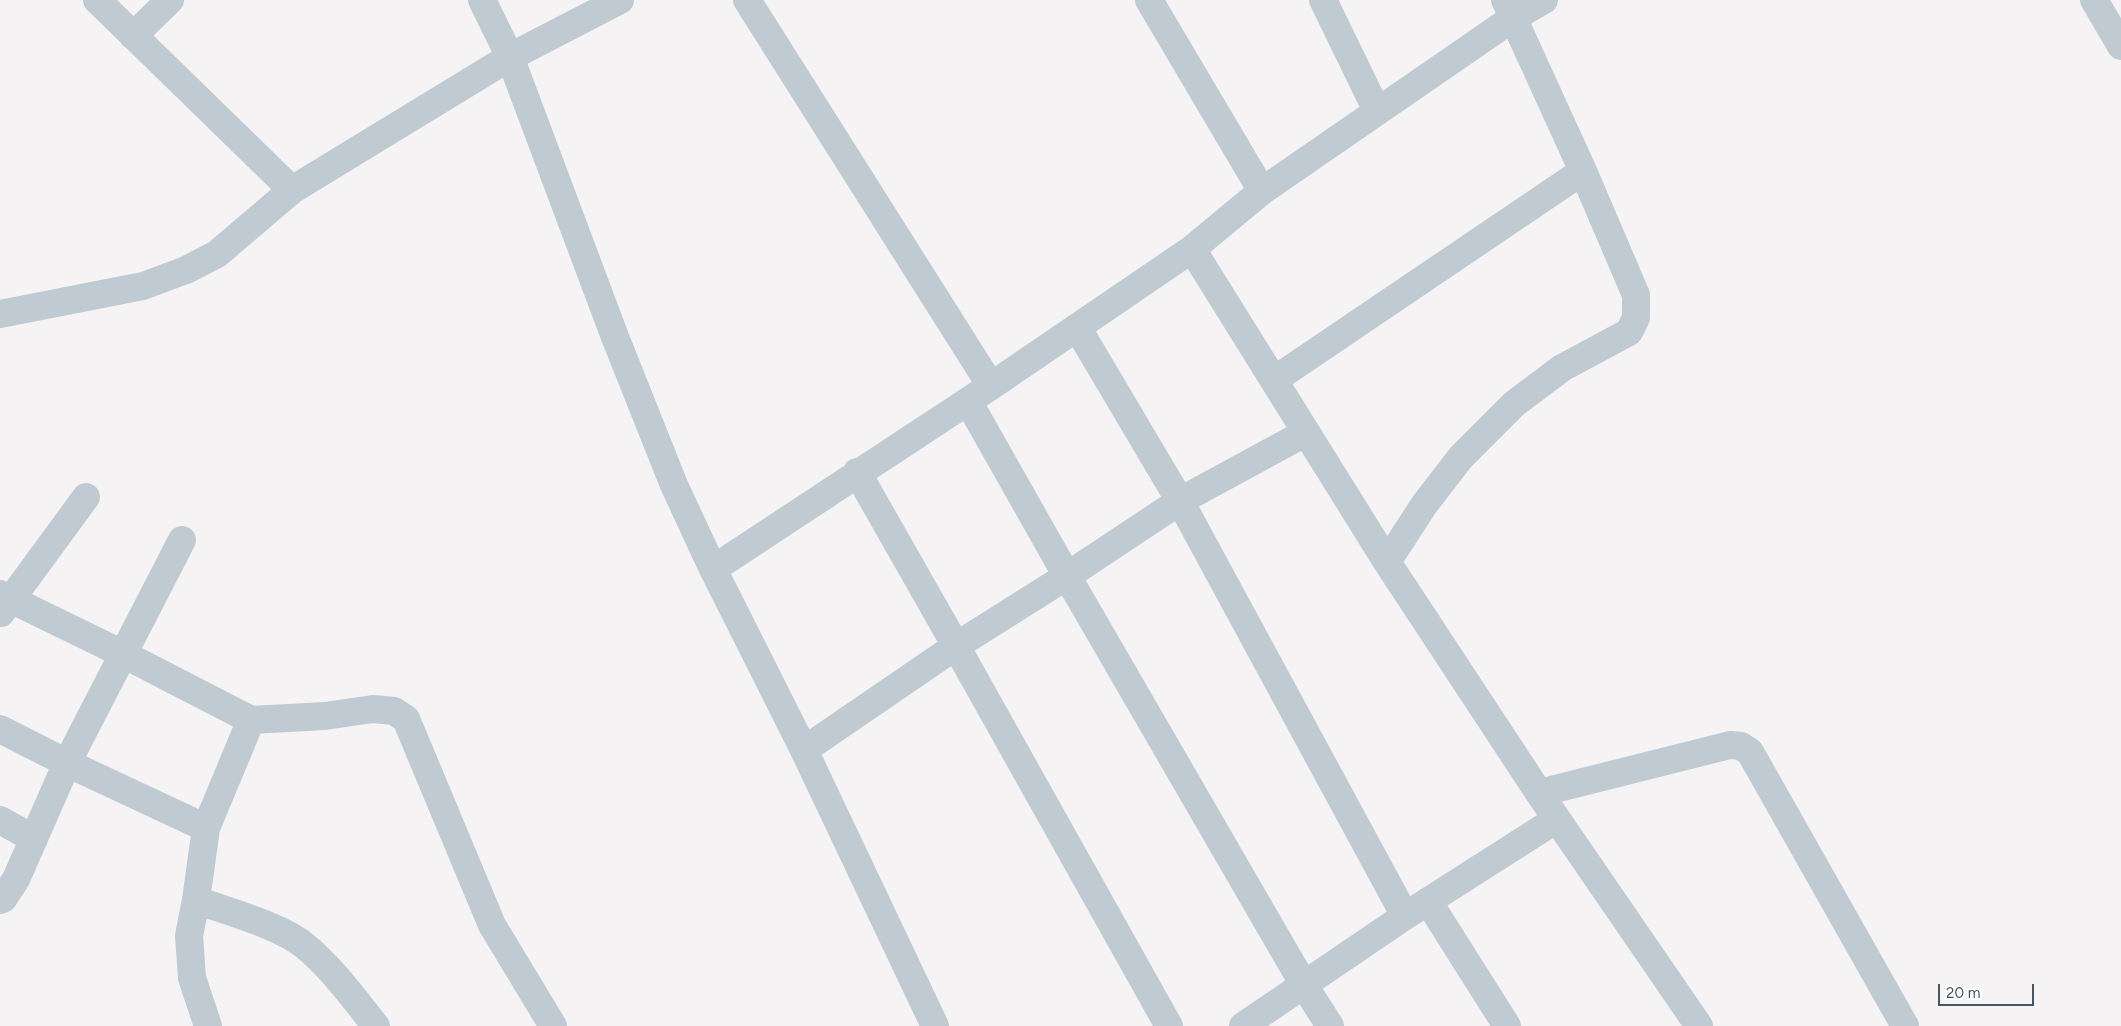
<!DOCTYPE html>
<style>
body{margin:0}
#map{position:relative;width:2121px;height:1026px;overflow:hidden;background:#f5f3f3;font-family:Figtree,sans-serif}
canvas{display:block}
.scale{position:absolute;left:1938px;top:984px;width:96px;height:22px;box-sizing:border-box;border:2px solid #495661;border-top:0;padding-left:6px;font-size:15px;line-height:18px;white-space:nowrap;color:#495661;-webkit-text-stroke:4px #fff;paint-order:stroke}
</style>
<div id="map">
<canvas width="2121" height="1026"></canvas>
<div class="scale">20 m</div>
</div>
<script>
const ctx = document.querySelector('canvas').getContext('2d');
ctx.lineJoin = 'round';
function strokePath(path, color, width, dash) { ctx.strokeStyle = color; ctx.lineWidth = width; ctx.lineCap = dash ? 'butt' : 'round'; ctx.setLineDash(dash || []); ctx.stroke(path); }
strokePath(new Path2D(`
 M97,0L292,190
 M482,0L510,57L615,337L674,485L713,569L804,750L935,1026
 M747,0L991,386
 M1149,0L1262,191
 M1323,0L1377,111
 M2094,0L2121,46
 M133,36L170,0
 M1192,249L1387,562L1539,793L1699,1026
 M0,314L143,286L186,270L217,254L292,190L510,57L620,0
 M1077,327L1180,501L1405,916
 M1274,380L1583,171
 M968,401L1067,576L1304,985L1330,1026
 M857,472L956,646L1169,1026
 M1387,562L1424,505L1461,457L1514,404L1562,368L1629,332L1636,318V295L1583,171L1505,0
 M713,569L991,386L1192,249L1262,191L1513,18L1544,0
 M0,594L123,654L251,720L325,716L373,709L394,711L406,719L492,925L553,1026
 M1,613L86,497
 M0,729L67,763L206,828
 M804,750L956,646L1067,576L1180,501L1305,433
 M1539,793L1730,745L1741,746L1750,752L1905,1026
 M0,820L34,839
 M0,900L3,899L16,879L67,763L182,540
 M196,900C226,911 282,926 305,946C332,968 354,999 376,1026
 M1428,901L1507,1026
 M208,1026L192,978L189,936L196,900L206,828L251,720
 M1243,1026L1405,916L1557,819`), '#c0cad2', 28);
</script>
